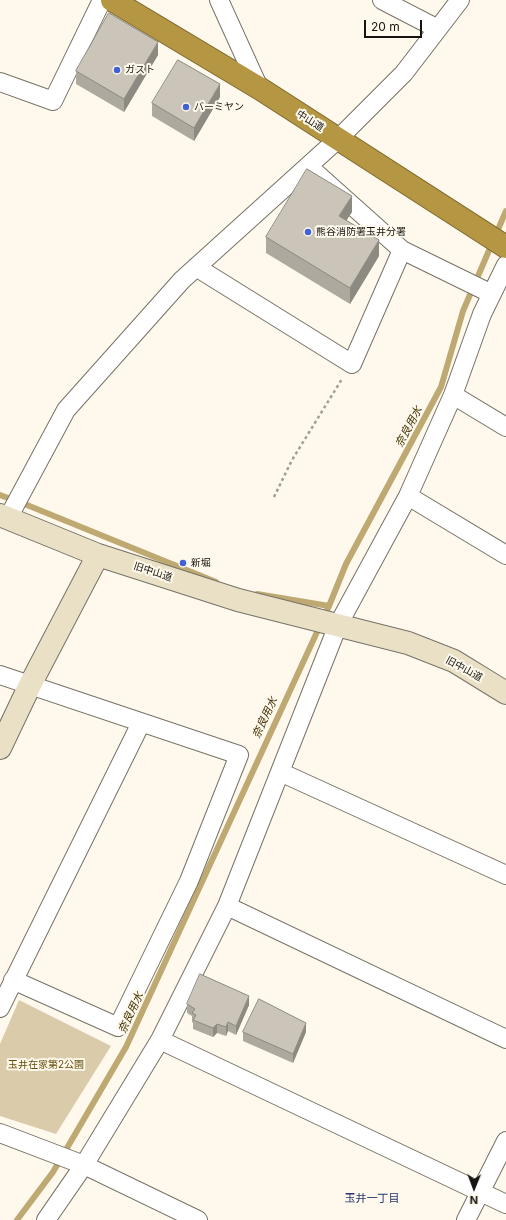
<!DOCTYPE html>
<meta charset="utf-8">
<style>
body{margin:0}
#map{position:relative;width:506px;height:1220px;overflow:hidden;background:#fef9ec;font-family:Inter,sans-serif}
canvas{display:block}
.north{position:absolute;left:454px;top:1168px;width:40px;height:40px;-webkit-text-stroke:3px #fef9ec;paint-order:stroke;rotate:181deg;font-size:11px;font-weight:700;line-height:16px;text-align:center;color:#161410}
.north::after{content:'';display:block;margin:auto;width:14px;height:18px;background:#161410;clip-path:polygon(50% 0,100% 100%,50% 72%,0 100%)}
.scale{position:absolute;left:364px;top:20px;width:58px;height:18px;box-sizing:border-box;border:2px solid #161410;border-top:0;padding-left:5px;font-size:12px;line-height:14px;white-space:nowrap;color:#161410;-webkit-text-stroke:3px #fef9ec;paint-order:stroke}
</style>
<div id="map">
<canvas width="506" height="1220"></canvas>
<div class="north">N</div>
<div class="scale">20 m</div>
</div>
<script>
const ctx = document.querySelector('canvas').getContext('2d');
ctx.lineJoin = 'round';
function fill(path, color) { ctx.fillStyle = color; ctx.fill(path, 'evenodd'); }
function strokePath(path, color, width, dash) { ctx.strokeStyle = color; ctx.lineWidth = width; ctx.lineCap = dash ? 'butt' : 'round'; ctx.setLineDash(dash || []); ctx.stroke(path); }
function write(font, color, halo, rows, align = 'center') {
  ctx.font = font + ' Inter,"Noto Sans JP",sans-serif'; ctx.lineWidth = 4; ctx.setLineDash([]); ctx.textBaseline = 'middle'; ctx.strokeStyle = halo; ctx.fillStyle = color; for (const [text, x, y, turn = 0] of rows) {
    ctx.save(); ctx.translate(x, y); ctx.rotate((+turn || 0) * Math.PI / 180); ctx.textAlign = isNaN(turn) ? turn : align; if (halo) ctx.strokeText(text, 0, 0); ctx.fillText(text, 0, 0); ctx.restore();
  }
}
fill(new Path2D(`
 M19,1000L111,1046L56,1134L0,1116V1044Z`), '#daccaa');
strokePath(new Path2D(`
 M0,495L27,505L216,582
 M257,594L329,606
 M17,1220L53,1172L126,1047L329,606L346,564L441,387L463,311L506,211`), '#bfa972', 6);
const street = new Path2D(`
 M219,0L259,88
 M382,0L438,29
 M0,82L53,101L102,0
 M308,166L402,250L492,294
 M196,267L352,364L402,250
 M453,395L506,427
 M408,496L506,555
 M8,518L66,410L182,280L338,139L404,73L460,0
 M0,675L239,755L189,881L118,1027L13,980
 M280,772L506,875
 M227,906L506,1039
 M0,1008L141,723
 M160,1040L506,1204
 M0,1133L84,1165L198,1220
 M46,1220L84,1165L160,1040L227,906L338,625L408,496L453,395L482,314L506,265
 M466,1220L506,1141`);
const secondary = new Path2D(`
 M0,515L98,555L238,600L408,643L454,661L506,693
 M0,748L30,685L98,555`);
const highway = new Path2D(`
 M112,0L259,88L506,247`);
strokePath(street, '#777267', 20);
strokePath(secondary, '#777267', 24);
strokePath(highway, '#7d6830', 24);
strokePath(new Path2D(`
 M274,497L292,460L342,379`), '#a29e94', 2.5, [3, 3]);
strokePath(street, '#fff', 18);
strokePath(secondary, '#e9e0c6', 22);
strokePath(highway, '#b59642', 22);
fill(new Path2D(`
 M158,55L124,112L76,84V71Z
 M220,97L194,141L152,116V103Z
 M352,212L346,220L379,256L350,304L266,253V237Z
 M187,1004L249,1005L236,1035L228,1031L226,1036L217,1033L213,1037L193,1029V1023L192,1022V1016L187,1013Z
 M243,1032H306L293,1063L243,1041Z`), '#aea99e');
fill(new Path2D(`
 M158,42V55L124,112V99Z
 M220,84V97L194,141V128Z
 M352,196V212L339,232V216Z
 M379,240V256L350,304V288Z
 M249,996V1005L236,1035V1026Z
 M228,1022V1031L226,1036V1027Z
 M306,1023V1032L293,1063V1054Z
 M217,1024V1033L213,1037V1028Z`), '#8d8a81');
const building = new Path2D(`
 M109,13L158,42L124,99L76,71Z
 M178,60L220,84L194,128L152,103Z
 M307,169L352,196L339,216L379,240L350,288L266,237Z
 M200,974L249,996L236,1026L228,1022L226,1027L217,1024L213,1028L193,1020L196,1015L192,1013L195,1009L187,1004Z
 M259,999L306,1023L293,1054L243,1032Z`);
fill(building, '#cac5b8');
strokePath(building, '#8d8a81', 1);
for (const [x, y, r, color] of [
 [117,70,4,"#4261d4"],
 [186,107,4,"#4261d4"],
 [308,232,4,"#4261d4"],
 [183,563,4,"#4261d4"]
]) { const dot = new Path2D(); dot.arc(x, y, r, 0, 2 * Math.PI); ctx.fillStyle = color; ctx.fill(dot); strokePath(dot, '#fef9ec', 1.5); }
write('10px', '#161410', '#fef9ec', [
 ["ガスト",125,70],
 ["バーミヤン",194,107],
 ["熊谷消防署玉井分署",316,232],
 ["新堀",191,563]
], 'left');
write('10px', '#161410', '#fef9ec', [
 ["中山道",310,121,32],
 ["旧中山道",153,572,18],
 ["旧中山道",464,669,29]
]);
write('10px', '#644d07', '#fef9ec', [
 ["玉井在家第2公園",46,1065]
]);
write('italic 11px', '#443405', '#fef9ec', [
 ["奈良用水",409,427,-62],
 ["奈良用水",265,718,-65],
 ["奈良用水",131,1013,-65]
]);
write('11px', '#25356e', '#fef9ec', [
 ["玉井一丁目",372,1199]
]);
</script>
